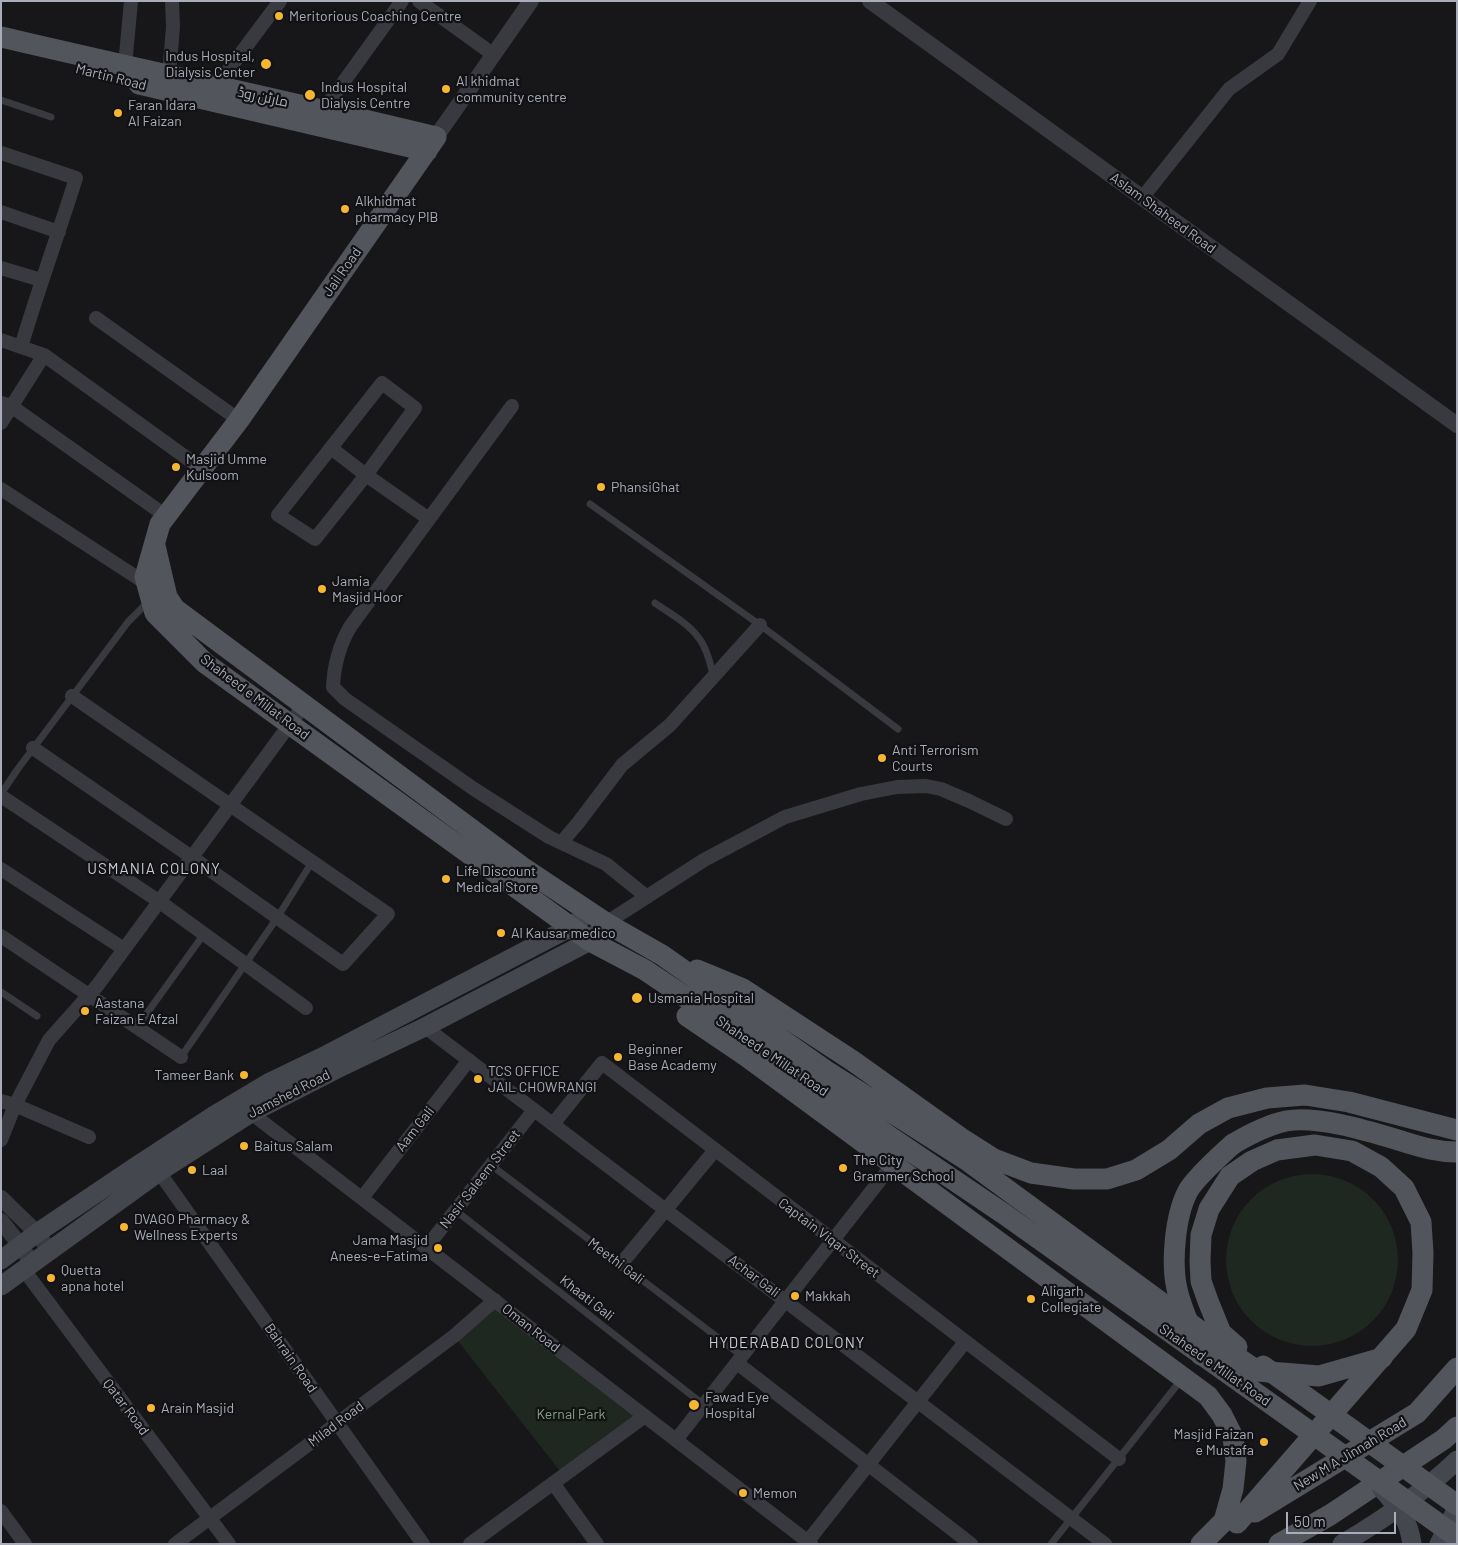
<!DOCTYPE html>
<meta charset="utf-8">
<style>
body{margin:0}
#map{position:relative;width:1458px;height:1545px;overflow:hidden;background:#171719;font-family:Barlow,sans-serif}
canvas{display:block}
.frame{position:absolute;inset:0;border:2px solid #a8adb9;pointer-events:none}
.scale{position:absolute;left:1286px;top:1512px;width:110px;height:22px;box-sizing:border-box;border:2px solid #a8adb9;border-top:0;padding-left:6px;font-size:15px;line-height:18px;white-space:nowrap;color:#a8adb9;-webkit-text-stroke:4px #121214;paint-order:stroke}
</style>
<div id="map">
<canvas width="1458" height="1545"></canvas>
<div class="frame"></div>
<div class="scale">50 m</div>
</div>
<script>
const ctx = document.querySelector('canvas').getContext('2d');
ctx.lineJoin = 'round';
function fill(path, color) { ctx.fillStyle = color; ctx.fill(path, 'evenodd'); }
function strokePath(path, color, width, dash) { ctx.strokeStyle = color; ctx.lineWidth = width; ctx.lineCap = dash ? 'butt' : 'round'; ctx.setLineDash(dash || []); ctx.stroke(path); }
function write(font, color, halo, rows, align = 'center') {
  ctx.font = font + ' Barlow,Cairo,sans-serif'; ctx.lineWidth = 4.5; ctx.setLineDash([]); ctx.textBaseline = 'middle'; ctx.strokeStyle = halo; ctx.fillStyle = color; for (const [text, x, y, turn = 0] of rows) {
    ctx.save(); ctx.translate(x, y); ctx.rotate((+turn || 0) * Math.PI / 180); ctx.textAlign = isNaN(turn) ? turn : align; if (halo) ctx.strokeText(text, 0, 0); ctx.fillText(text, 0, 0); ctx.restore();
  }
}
fill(new Path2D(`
 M1226 1260a86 86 0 1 1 172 0a86 86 0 1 1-172 0Z
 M495,1300L645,1416L563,1475L454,1336Z`), '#1e2720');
strokePath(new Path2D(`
 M1,100L51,117
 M590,504L760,625L898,729
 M655,603C669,613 688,623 698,637C707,648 710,664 714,677
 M1,794L17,770L128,622L149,601
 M1,992L37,1016
 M137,1027L204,934
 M181,1057L277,918L312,862
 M491,1165L742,1356
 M455,1210L704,1405
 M1051,1544L1181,1380`), '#393a40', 7);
strokePath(new Path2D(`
 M419,1L494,55
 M125,66L131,1
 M169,76L173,27L172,1
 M212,92L280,1
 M319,116L402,1
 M1,153L76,178C58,235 38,290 21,347
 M1142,198L1229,89L1278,54L1310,1
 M1,212L59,232
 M1,268L41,280
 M96,318L239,420
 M1,340L44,355L202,469
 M382,383L415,408L366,475L315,539L278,515Z
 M1,403L11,406L166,516
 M1,423L44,355
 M331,448L366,475L429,519L512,406
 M1,489L147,584
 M429,519L350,627C339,646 334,665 333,687L345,699L474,789L549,837L606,864L647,897
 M33,748L193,858L343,964L388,914L72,696
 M1,796L160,902L306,1008
 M561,843L578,823L622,765L670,725L760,625
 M1,869L124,949
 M606,923L704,860L785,817L861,794L897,787L926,786L941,789L969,801L1006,819
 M1,936L181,1057
 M425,1027L1105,1544
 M1,1101L15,1105L89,1137
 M251,1113L811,1544
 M553,1124L602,1063L1119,1459
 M1,1140L15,1105L49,1040L97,986L304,705
 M159,1172L423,1544
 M362,1198L469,1060
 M426,1248L534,1110
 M621,1264L715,1150
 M24,1270L229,1544
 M737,1363L971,1544
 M676,1440L892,1165
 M553,1483L597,1544
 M1,1511L25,1544
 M808,1541L965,1342
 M175,1544L454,1336L495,1300
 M470,1544L645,1416`), '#393a40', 14);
strokePath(new Path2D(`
 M870,1L1457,425
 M436,137L531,1
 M1,1198L37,1233L49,1250
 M1,1221L20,1245L32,1263`), '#393a40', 16);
strokePath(new Path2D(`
 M1,1260L37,1233L135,1167L213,1116L270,1082L328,1054L571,927L589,912
 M1,1286L159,1172L251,1113L337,1069L425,1027L590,941L606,923
 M1342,1544C1382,1520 1423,1493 1457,1460
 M1439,1544L1457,1508`), '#45474e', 19);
strokePath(new Path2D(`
 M1,37C146,71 292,102 436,137L239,420L160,524L145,577L155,613L205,663L590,941L645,970L831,1095L893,1139L1004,1214L1243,1384
 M139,84L427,151
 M155,546L167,597L175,609L522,867L606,923L662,955L825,1070L968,1161L1215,1342L1257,1371L1319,1376L1382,1358
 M697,970L743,989L853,1061L961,1138L994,1159L1031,1173L1074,1179H1107L1136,1170L1169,1150L1199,1124L1228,1108L1267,1098L1305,1095L1349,1102L1457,1130
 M687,1016L746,1056L1208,1396L1222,1415L1233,1437L1236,1461L1233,1489L1224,1521L1201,1544
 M1233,1144C1250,1134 1267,1125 1286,1121C1316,1115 1368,1131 1398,1140C1418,1146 1435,1152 1457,1152
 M1237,1347L1221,1333L1208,1301L1201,1281L1200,1261L1201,1235L1209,1209L1230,1176L1252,1161L1277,1150L1315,1145L1352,1151L1381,1167L1404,1188L1421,1222L1423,1253L1422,1290L1406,1329L1237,1523
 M1255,1512L1417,1413L1457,1368
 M1279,1544L1330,1515L1444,1439L1457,1427`), '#53555d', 21);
strokePath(new Path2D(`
 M1382,1489C1399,1509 1408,1517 1412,1544`), '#45474e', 19);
strokePath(new Path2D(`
 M1201,1355C1194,1335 1181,1309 1177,1289C1171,1263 1175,1215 1188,1191C1196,1177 1221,1155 1233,1144
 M1263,1366L1457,1505
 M1243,1384L1457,1537`), '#53555d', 21);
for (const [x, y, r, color] of [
 [279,16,5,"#f7b630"],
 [266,64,6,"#f7b630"],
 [446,89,5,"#f7b630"],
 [310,95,6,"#f7b630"],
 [118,113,5,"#f7b630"],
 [345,209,5,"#f7b630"],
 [176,467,5,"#f7b630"],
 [601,487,5,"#f7b630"],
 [322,589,5,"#f7b630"],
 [882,758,5,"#f7b630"],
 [446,879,5,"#f7b630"],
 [501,933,5,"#f7b630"],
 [637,998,6,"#f7b630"],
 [85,1011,5,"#f7b630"],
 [618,1057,5,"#f7b630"],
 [244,1075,5,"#f7b630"],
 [478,1079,5,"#f7b630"],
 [244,1146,5,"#f7b630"],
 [843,1168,5,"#f7b630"],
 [192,1170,5,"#f7b630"],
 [124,1227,5,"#f7b630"],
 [438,1248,5,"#f7b630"],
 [51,1278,5,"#f7b630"],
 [795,1296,5,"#f7b630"],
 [1031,1299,5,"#f7b630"],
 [694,1405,6,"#f7b630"],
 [151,1408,5,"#f7b630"],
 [1264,1442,5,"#f7b630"],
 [743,1493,5,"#f7b630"]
]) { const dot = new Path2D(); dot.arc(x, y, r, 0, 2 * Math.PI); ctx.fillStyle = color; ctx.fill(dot); strokePath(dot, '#121214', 2); }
write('14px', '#a8adb9', '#121214', [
 ["Meritorious Coaching Centre",289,16],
 ["Indus Hospital,",255,56,"right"],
 ["Dialysis Center",255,72,"right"],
 ["Al khidmat",456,81],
 ["community centre",456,97],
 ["Indus Hospital",321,87],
 ["Dialysis Centre",321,103],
 ["Faran Idara",128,105],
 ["Al Faizan",128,121],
 ["Alkhidmat",355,201],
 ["pharmacy PIB",355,217],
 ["Masjid Umme",186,459],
 ["Kulsoom",186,475],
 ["PhansiGhat",611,487],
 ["Jamia",332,581],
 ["Masjid Hoor",332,597],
 ["Anti Terrorism",892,750],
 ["Courts",892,766],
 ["Life Discount",456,871],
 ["Medical Store",456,887],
 ["Al Kausar medico",511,933],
 ["Usmania Hospital",648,998],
 ["Aastana",95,1003],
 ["Faizan E Afzal",95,1019],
 ["Beginner",628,1049],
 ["Base Academy",628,1065],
 ["TCS OFFICE",488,1071],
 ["JAIL CHOWRANGI",488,1087],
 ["Tameer Bank",234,1075,"right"],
 ["Baitus Salam",254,1146],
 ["The City",853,1160],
 ["Grammer School",853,1176],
 ["Laal",202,1170],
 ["DVAGO Pharmacy &",134,1219],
 ["Wellness Experts",134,1235],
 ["Jama Masjid",428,1240,"right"],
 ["Anees-e-Fatima",428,1256,"right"],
 ["Quetta",61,1270],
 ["apna hotel",61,1286],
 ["Aligarh",1041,1291],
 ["Collegiate",1041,1307],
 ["Makkah",805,1296],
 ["Fawad Eye",705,1397],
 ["Hospital",705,1413],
 ["Arain Masjid",161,1408],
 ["Masjid Faizan",1254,1434,"right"],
 ["e Mustafa",1254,1450,"right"],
 ["Memon",753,1493]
], 'left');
write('14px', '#a8adb9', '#121214', [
 ["Martin Road",111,77,14],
 ["مارٹن روڈ",263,97,12],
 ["Aslam Shaheed Road",1163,213,36],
 ["Jail Road",342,272,-55],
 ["Shaheed e Millat Road",255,697,37],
 ["Shaheed e Millat Road",772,1056,34],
 ["Jamshed Road",289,1094,-27],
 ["Aam Gali",415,1129,-52],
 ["Nasir Saleem Street",480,1179,-52],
 ["Captain Viqar Street",829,1238,37],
 ["Meethi Gali",616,1261,37],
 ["Achar Gali",754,1276,37],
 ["Khaati Gali",587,1298,38],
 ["Oman Road",531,1328,38],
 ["Bahrain Road",291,1358,55],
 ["Shaheed e Millat Road",1215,1365,35],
 ["Qatar Road",126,1407,53],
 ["Milad Road",336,1424,-37],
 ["New M A Jinnah Road",1350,1454,-31]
]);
write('14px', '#7fa481', '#121214', [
 ["Kernal Park",571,1414]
]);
ctx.letterSpacing = '1px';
write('15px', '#c9ccd5', '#121214', [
 ["USMANIA COLONY",154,869],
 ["HYDERABAD COLONY",787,1343]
]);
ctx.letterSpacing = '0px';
</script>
